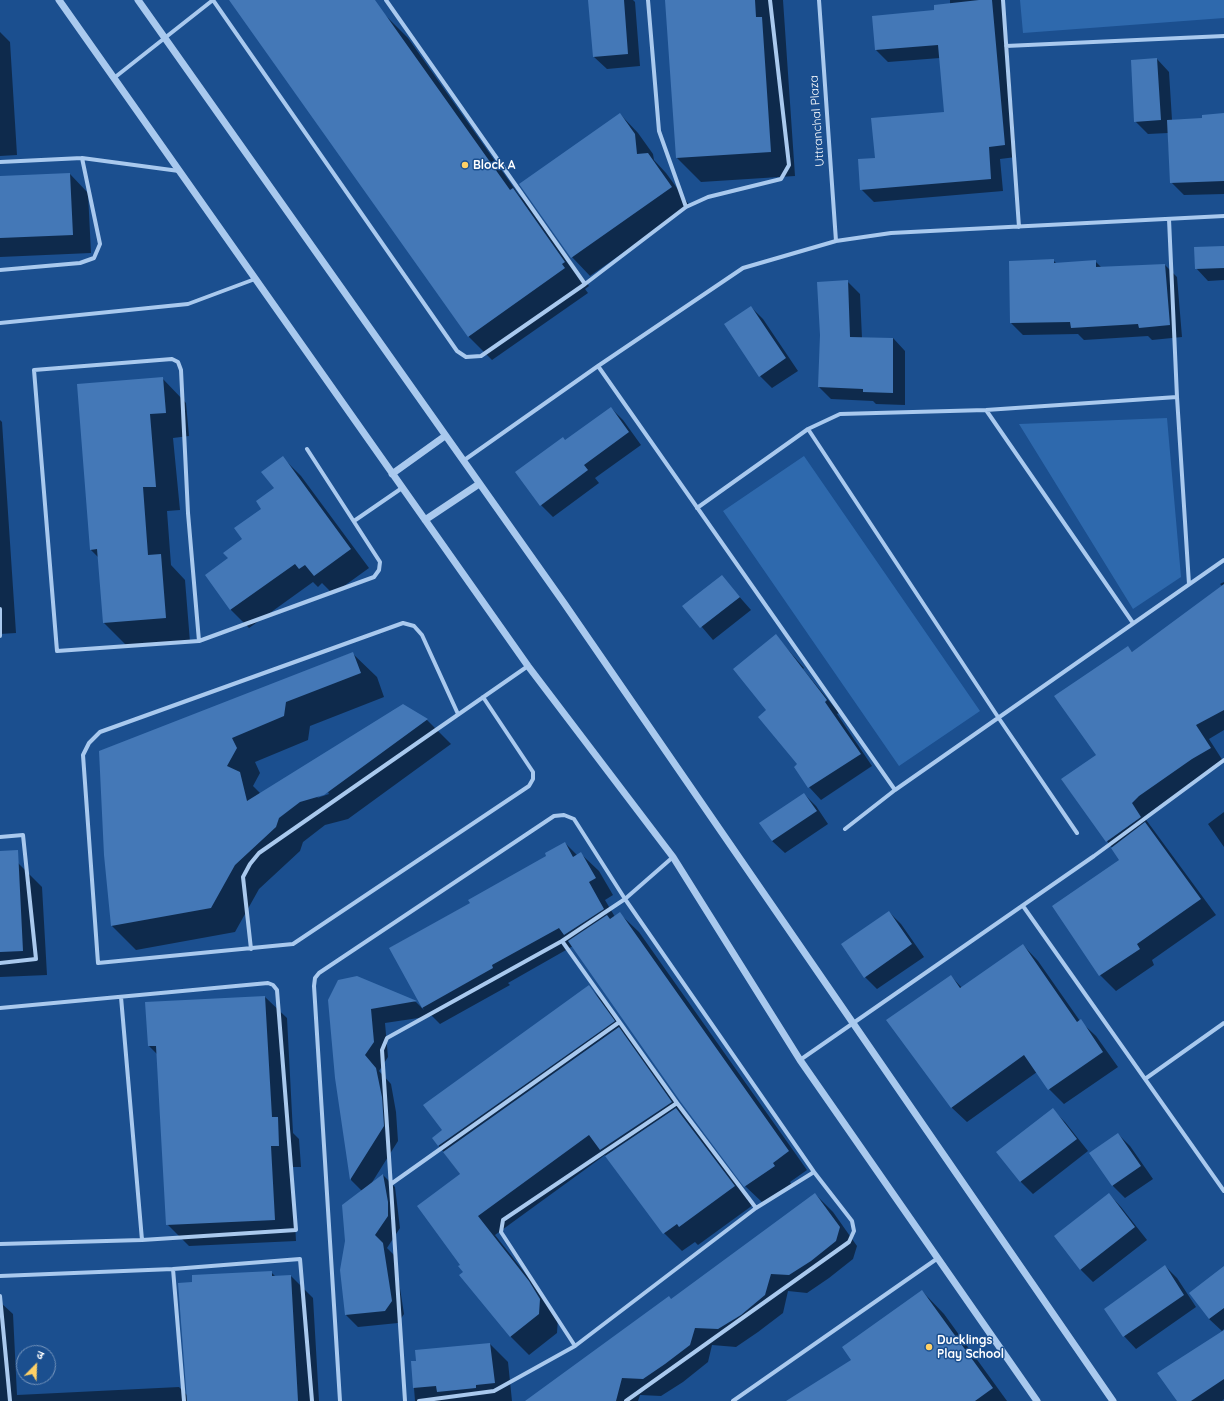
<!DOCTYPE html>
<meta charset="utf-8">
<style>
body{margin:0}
#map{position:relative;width:1224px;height:1401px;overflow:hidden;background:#1b4f8f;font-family:Quicksand,"Noto Sans Devanagari",sans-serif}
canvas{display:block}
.north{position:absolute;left:16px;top:1345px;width:40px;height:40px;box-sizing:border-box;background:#1b4f8f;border:1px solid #7695bc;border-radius:50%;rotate:23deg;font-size:11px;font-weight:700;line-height:16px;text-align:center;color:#fff}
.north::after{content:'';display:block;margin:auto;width:14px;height:18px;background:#ffd166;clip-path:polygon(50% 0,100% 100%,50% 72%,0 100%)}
</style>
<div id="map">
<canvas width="1224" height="1401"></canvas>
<div class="north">उ</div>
</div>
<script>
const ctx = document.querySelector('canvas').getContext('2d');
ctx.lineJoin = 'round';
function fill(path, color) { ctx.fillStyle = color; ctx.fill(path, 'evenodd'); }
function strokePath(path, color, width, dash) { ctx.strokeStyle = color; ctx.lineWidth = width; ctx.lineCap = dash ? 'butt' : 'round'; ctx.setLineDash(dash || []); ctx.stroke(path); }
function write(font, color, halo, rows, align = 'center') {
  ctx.font = font + ' Quicksand,sans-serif'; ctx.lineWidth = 3; ctx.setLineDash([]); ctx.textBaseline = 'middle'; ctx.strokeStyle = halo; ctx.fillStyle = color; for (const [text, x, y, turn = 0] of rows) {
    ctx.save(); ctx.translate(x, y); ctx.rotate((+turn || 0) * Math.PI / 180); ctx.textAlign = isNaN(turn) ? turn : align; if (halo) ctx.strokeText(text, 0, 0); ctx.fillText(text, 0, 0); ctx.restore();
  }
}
fill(new Path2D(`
 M1020,0H1224V18L1023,33Z
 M1167,418L1181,577L1133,609L1019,424Z
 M804,456L980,711L899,766L723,511Z`), '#2e69ad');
fill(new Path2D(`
 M230,0H373L384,14L408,38L519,195L537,213L589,286L585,289L588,293L492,360L468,336Z
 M589,0H633L635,2L640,66L607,69L594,57Z
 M666,0H783L795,176L701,182L677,158Z
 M950,0H1003L1008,45L1016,157L1000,159L1003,191L874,202L861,189L876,159L945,113L940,58L888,62L876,50L935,11L950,4Z
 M0,32L10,42L17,155L0,156Z
 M1157,59L1169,72L1172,120L1203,119L1224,114V194L1184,195L1171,182L1168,133L1148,134L1135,121Z
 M620,114L638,133L653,154L654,160L666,173L690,206L590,276L572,257Z
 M70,174L88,193L91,253L0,257V177Z
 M1224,247V280L1208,281L1196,268Z
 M1053,260L1057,264L1095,261L1102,268L1165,265L1177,277L1182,337L1152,340L1148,336L1084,340L1078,334L1023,335L1011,323L1010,262Z
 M847,281L860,294L862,338H893L905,351V405L876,404L873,401L831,399L819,387Z
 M751,307L763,319L798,371L772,388L760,376Z
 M162,378L186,403L189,436L173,438L180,510L167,511L171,565L185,580L190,642L128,647L104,623L99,558L90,549Z
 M611,408L623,420L641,445L595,478L599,483L553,517L541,505L565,441Z
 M0,420L2,422L16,633L0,634Z
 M282,457L301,476L369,568L333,594L322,583L318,587L313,582L249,628L231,610L206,575L229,559L243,540L275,488Z
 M722,577L751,610L713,640L684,606Z
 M1224,582V730L1209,739L1223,761L1144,817L1216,915L1152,960L1154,965L1116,991L1100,975L1121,860L1062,780L1097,755L1128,647L1133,653L1222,586L1220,584Z
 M776,636L804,668L803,669L839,713L837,714L872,766L821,800L809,787L798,765L768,710Z
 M352,653L377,677L384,697L310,726L308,740L255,762L260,773L253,786L261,794L403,705L427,720L451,744L348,819L325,825L303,842L300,851L259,889L235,932L136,950L112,926L100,752ZM328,792L329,794L317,798L320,795Z
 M804,794L816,806L828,824L785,853L772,841Z
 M1224,812V847L1208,824Z
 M565,843L578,856L581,854L599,871L613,895L605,900L615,917L620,914L639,932L807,1170L790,1182L792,1185L764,1204L745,1186L573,946L508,983L510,985L440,1024L432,1016L385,1023L388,1057L379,1071L391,1084L396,1112L398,1141L371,1184L383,1175L395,1187L400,1228L387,1248L395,1256L404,1314L398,1323L358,1327L346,1315L362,1191L351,1180L336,1078L357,977L416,1002L424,1010L390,948L471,903L548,856Z
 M18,863L42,887L47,975L0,977V864Z
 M889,912L901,924L924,957L877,989L865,977Z
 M1023,945L1038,961L1080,1021L1096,1036L1118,1067L1064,1104L1049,1089L1037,1072L967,1122L951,1107V976L962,988Z
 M589,987L607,1005L753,1205L698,1245L695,1242L682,1251L664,1233L605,1155L495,1235L547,1301L558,1318L557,1333L529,1355L511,1337L461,1275L465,1272L462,1265L461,1175L433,1138L443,1130Z
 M265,997L287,1018L293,1133L299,1139L301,1167H292L296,1241L189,1246L167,1224L158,1055L149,1046L147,1003Z
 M1053,1110L1065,1122L1088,1151L1033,1194L1021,1182L998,1152Z
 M1118,1134L1130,1146L1153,1179L1125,1198L1113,1186L1090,1153Z
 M815,1194L833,1212L857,1246L853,1259L829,1278L807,1293L788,1291L783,1313L758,1332L736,1347L712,1345L708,1362L683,1382L661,1396L640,1395L638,1401H527L672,1300Z
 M1109,1194L1121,1207L1147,1240L1093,1282L1081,1270L1055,1236Z
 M1165,1266L1177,1278L1196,1307L1136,1349L1124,1336Z
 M1224,1267V1329L1222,1331L1209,1319Z
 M271,1272L276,1277L291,1276L313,1298L319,1401H0V1302L13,1314L17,1395L179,1387L188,1396Z
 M922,1291L944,1314L1007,1401H788L853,1360Z
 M1224,1337V1399L1222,1401H1178Z
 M490,1344L508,1362L512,1401H415L412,1362Z`), '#0007');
fill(new Path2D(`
 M229,0H375L510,190L513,188L565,262L562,264L565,268L468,337Z
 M588,0H624L628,54L593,57Z
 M665,0H755L756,17H762L771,152L676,158Z
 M979,0H992L1005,145L989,147L991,179L860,190L858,159L875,158L871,118L944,112L938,45L875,50L872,16L934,10V5Z
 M1157,58L1161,120L1134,122L1131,60Z
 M620,113L635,134L637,154L648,153L672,187L571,258L519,184Z
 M1224,113V181L1170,183L1167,120L1202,118V115Z
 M70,173L73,235L0,238V176Z
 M1224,246V268L1195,269L1194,247Z
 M1054,259V263L1096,260V267L1165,264L1170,325L1139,328L1138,324L1071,328L1070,322L1010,323L1009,261Z
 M848,280L850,337L893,338V393L863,392V389L818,387L820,335L817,282Z
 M751,306L786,358L759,377L724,324Z
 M163,377L166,413L150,414L156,487H143L148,555L161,554L166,618L103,623L97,549L90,550L77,384Z
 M611,407L629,432L584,465L588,470L540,506L515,472L563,437L565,440Z
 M283,456L351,549L314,576L305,565L299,569L295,564L230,610L205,575L228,558L223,553L242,539L234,528L261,509L256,501L274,488L261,472Z
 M722,575L740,597L700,628L682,606Z
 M1224,584V710L1196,725L1211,748L1192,759L1139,796L1132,803L1141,817L1106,842L1061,779L1096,755L1054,696L1128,646L1132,652Z
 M776,634L827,700L825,702L861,754L808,788L794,767L797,764L758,717L766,710L733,669Z
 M353,652L361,673L286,702L284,716L232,738L237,748L227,766L240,772L247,801L403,704L428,719L324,795L300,802L279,818L276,827L235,865L211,908L111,926L104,855L99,751Z
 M804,793L817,811L772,841L759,823Z
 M1145,822L1201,899L1137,944L1140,949L1099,976L1052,906L1119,860L1111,848Z
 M565,842L573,857L581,852L596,878L589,882L604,909L564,935L559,928L492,965L493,968L422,1008L389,948L470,903L468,900L546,856L545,853Z
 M18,850L23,951L0,952V851Z
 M889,911L912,944L864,978L841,944Z
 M620,912L789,1151L773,1163L775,1166L744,1187L680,1101L568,941L607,915L610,919Z
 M1023,944L1077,1022L1081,1019L1103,1052L1048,1090L1024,1055L951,1108L886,1020L951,975L960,988Z
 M357,976L417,1001L371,1009L374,1042L365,1055L376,1068L382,1097L384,1126L350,1180L335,1078L328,1000L338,980Z
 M589,985L615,1021L438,1146L432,1138L442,1130L423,1105Z
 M265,996L272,1117H278L279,1146H271L275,1220L166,1225L156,1046H148L145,1002Z
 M619,1027L672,1102L600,1150L589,1135L478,1216L529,1281L540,1299L539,1314L510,1337L459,1275L463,1272L458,1266L460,1265L417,1206L460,1174L443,1152Z
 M676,1108L735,1186L679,1227L677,1224L663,1234L605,1156Z
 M1053,1108L1077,1139L1020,1182L996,1152Z
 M1118,1133L1141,1166L1112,1186L1089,1153Z
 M383,1174L388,1202V1216L375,1235L383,1243L392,1301L385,1311L345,1315L340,1270L345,1241L342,1205Z
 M815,1193L840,1227L836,1241L811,1261L789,1275L771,1274L765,1295L741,1315L718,1329L695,1328L690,1345L665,1364L643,1379L622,1378L616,1401H525L669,1296L671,1299Z
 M1109,1193L1135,1227L1080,1270L1054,1236Z
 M1165,1265L1184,1295L1123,1337L1104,1309Z
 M1224,1266V1308L1209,1319L1189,1293Z
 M272,1271V1276L291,1275L298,1401H187L178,1283L192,1282V1275Z
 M922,1290L993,1388L975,1401H786L851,1360L842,1347Z
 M1224,1330V1379L1191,1401H1177L1157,1373Z
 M490,1343L495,1383L476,1385V1388L437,1392L436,1386L413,1388L411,1361H416L415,1350Z`), '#4478b7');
strokePath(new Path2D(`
 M213,0L457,351L466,357L481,356L585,284L686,207L708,197L781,179L789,165L770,0
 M386,0L585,284
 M648,0L659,131L686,207
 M819,0L836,241
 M1003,0L1019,227
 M1006,46L1224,36
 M114,78L213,0
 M0,162L82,158L179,171
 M1169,219L1177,397L1189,584
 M0,270L80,263L94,258L100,244L82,158
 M0,323L188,304L255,279
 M172,359L178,362L181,370L188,513L199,641L57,651L34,370Z
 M598,366L895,790
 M986,410L1133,623
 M808,429L998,717L1077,833
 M463,461L598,366L743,268L836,241L891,233L1224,216
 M697,508L808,429L840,414L986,410L1177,397
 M354,521L402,488
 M0,609V636
 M199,641L374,577L379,570L380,562L307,449
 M458,714L422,635L414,626L403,623L100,732L89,743L83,755L98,963L293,944L529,786L533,779V772L483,697
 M845,829L895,790L1224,560
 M0,837L23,835L36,959L0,963
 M1023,906L1224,1191
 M562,941L677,1103
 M251,949L243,877L250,864L259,853L528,666
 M121,997L142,1240
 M0,1008L268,983L273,985L277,990L296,1230L142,1240L0,1244
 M800,1060L1094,856L1224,760
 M1145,1079L1224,1023
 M391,1184L618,1023
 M173,1269L184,1401
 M0,1276L173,1269L300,1259L312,1401
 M0,1296L10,1401
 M575,1346L501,1232L503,1220L677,1103L756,1208
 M340,1401L314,986L315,978L319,973L554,816L564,815L574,819L625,899L814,1172L852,1221L854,1231L849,1242L626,1401
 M405,1401L382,1050L387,1038L562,941L625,899L673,857
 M419,1401L494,1391L575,1346L756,1208L814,1172
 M733,1401L938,1258`), '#a9c9ee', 4);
strokePath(new Path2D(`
 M59,0L528,666L673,857L800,1060L1037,1401
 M138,0L564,603L1113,1401
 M392,474L445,436
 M425,520L479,484`), '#a9c9ee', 7);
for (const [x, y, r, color] of [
 [465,165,4,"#ffd166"],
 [929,1347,4,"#ffd166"]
]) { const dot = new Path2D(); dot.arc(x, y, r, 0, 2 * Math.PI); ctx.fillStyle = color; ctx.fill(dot); strokePath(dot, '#1b4f8f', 1.5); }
write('12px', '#fff', '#1b4f8f', [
 ["Uttranchal Plaza",817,121,-94]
]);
write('bold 12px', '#fff', '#1b4f8f', [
 ["Block A",473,165],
 ["Ducklings",937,1340],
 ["Play School",937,1354]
], 'left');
</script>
